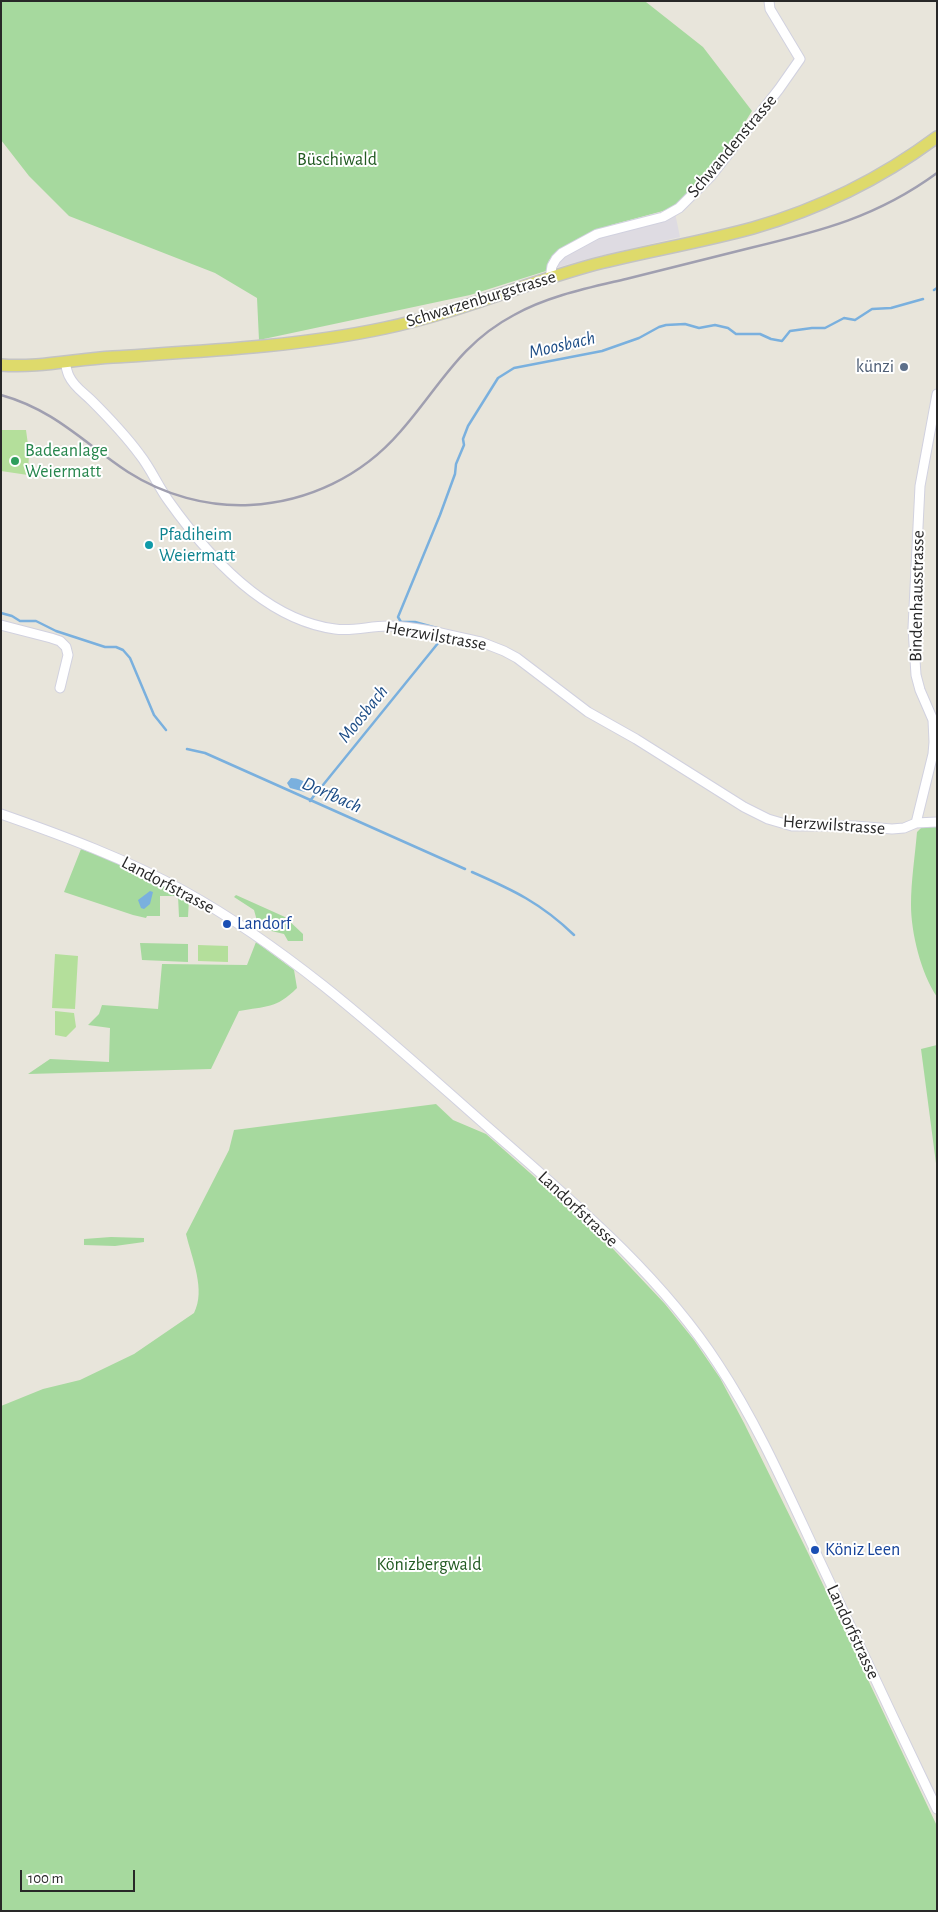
<!DOCTYPE html>
<meta charset="utf-8">
<style>
body{margin:0}
#map{position:relative;width:938px;height:1912px;overflow:hidden;background:#e8e5db;font-family:"Alegreya Sans",sans-serif}
canvas{display:block}
.frame{position:absolute;inset:0;border:2px solid #282828;pointer-events:none}
.scale{position:absolute;left:20px;top:1870px;width:115px;height:22px;box-sizing:border-box;border:2px solid #282828;border-top:0;padding-left:6px;font-size:15px;line-height:18px;white-space:nowrap;color:#282828;-webkit-text-stroke:4px #fff;paint-order:stroke}
</style>
<div id="map">
<canvas width="938" height="1912"></canvas>
<div class="frame"></div>
<div class="scale">100 m</div>
</div>
<script>
const ctx = document.querySelector('canvas').getContext('2d');
ctx.lineJoin = 'round';
function fill(path, color) { ctx.fillStyle = color; ctx.fill(path, 'evenodd'); }
function strokePath(path, color, width, dash) { ctx.strokeStyle = color; ctx.lineWidth = width; ctx.lineCap = dash ? 'butt' : 'round'; ctx.setLineDash(dash || []); ctx.stroke(path); }
function write(font, color, halo, rows, align = 'center') {
  ctx.font = font + ' "Alegreya Sans",sans-serif'; ctx.lineWidth = 4; ctx.setLineDash([]); ctx.textBaseline = 'middle'; ctx.strokeStyle = halo; ctx.fillStyle = color; for (const [text, x, y, turn = 0] of rows) {
    ctx.save(); ctx.translate(x, y); ctx.rotate((+turn || 0) * Math.PI / 180); ctx.textAlign = isNaN(turn) ? turn : align; if (halo) ctx.strokeText(text, 0, 0); ctx.fillText(text, 0, 0); ctx.restore();
  }
}
fill(new Path2D(`
 M674,208L680,237L595,257L555,268L564,256L598,236L661,219Z`), '#dedbe2');
fill(new Path2D(`
 M1,1H640L646,2L703,47L752,111L720,162L674,208L611,225L584,236L549,260L546,271L470,295L259,340L257,298L215,273L69,216L29,176L1,140Z
 M923,826H937V997C921,973 911,933 911,905C911,881 915,856 917,832Z
 M81,849L123,865L189,899L188,917H179L178,896H160V916H147L146,918L133,915L64,892Z
 M236,895L285,917L303,934V941H288L284,934L259,928L254,910L234,897Z
 M256,942L294,970L297,988C276,1009 266,1006 239,1011L211,1069L28,1074L50,1059L109,1062L110,1028L88,1025L99,1014L102,1005L158,1009L162,964L247,965Z
 M140,943L188,944V962L142,960Z
 M937,1045V1171L921,1049Z
 M436,1104L453,1120L486,1134L599,1234L665,1304L694,1340L720,1378L744,1423L809,1555L937,1826V1911H1V1406L43,1389L80,1380L134,1354L194,1313C206,1290 192,1259 186,1234L229,1150L234,1130Z
 M111,1237L144,1238V1242L115,1246L84,1245V1239Z`), '#a6d99e');
fill(new Path2D(`
 M1,430H26L29,452L28,475L1,471Z
 M198,945L228,946V962L198,961Z
 M55,954L78,956L75,1009L52,1008Z
 M55,1011L74,1013L76,1027L66,1037L55,1035Z`), '#b4df9b');
fill(new Path2D(`
 M291,778C298,778 305,781 310,786V789L305,792L290,788L287,783Z
 M150,891L153,892L150,904L144,909L141,908L138,900Z`), '#7ab0de');
strokePath(new Path2D(`
 M934,290L937,288
 M1,613L12,616L20,621H36L56,631L105,647H116L123,650L130,658L154,715L166,730
 M444,630L415,622H401L398,617L440,515L455,474L456,464L464,445L463,439L468,426L498,378L514,368L602,351L639,338L659,327L666,325L685,324L699,328L715,325L728,328L736,334H760L771,339L782,341L790,331L812,328H825L844,318L855,320L872,309L891,308L923,299
 M187,749L205,753L465,869
 M323,785L443,637
 M310,801L319,789
 M472,872C513,890 541,903 574,935`), '#7ab0de', 2.5);
const minor = new Path2D(`
 M550,278L552,266L556,259L562,253L597,234L663,217L679,208L711,176L779,89L800,59L770,9L769,1
 M65,362C66,366 67,372 69,376C74,387 84,393 92,401C109,418 126,436 140,455C151,469 158,486 168,500C207,555 265,620 335,629C354,632 372,625 391,626C421,627 452,636 481,642L504,651L517,658L588,712L636,739L744,807L768,819L792,826H855L892,829L904,828L916,823L937,822
 M1,625L51,638L60,641L66,647L68,655L60,688
 M1,814C64,836 126,859 184,891C298,954 394,1045 491,1130C572,1201 659,1273 718,1364C757,1423 786,1489 816,1553C856,1638 896,1724 937,1809
 M916,823L933,754L934,742L933,720L920,690L916,675L913,628L920,486L937,394`);
const major = new Path2D(`
 M1,365C39,368 75,359 113,357C204,351 296,347 385,328C457,313 525,283 596,264C648,251 702,242 753,228C819,209 882,178 937,137`);
strokePath(minor, '#d1d1df', 11);
strokePath(major, '#c3c3c3', 14);
strokePath(minor, '#fff', 9);
strokePath(major, '#deda6b', 11);
strokePath(new Path2D(`
 M1,395C55,410 84,443 128,472C164,495 207,507 250,505C308,502 362,476 400,432C439,388 459,344 514,315C548,296 588,288 626,279C667,269 709,258 750,248C821,231 877,217 937,173`), '#a09fb0', 2.5);
for (const [x, y, r, color] of [
 [904,367,5,"#5c6f8a"],
 [15,461,5,"#2e9e5b"],
 [149,545,5,"#0f9aa8"],
 [227,924,5,"#1a4fb4"],
 [815,1550,5,"#1a4fb4"]
]) { const dot = new Path2D(); dot.arc(x, y, r, 0, 2 * Math.PI); ctx.fillStyle = color; ctx.fill(dot); strokePath(dot, '#fff', 2); }
write('18px', '#282828', '#fff', [
 ["Schwandenstrasse",732,146,-50],
 ["Schwarzenburgstrasse",481,299,-17],
 ["Bindenhausstrasse",917,596,-89],
 ["Herzwilstrasse",436,636,10],
 ["Herzwilstrasse",834,825,4],
 ["Landorfstrasse",168,885,28],
 ["Landorfstrasse",578,1209,43],
 ["Landorfstrasse",853,1632,65]
]);
write('18px', '#225b22', '#fff', [
 ["Büschiwald",337,160],
 ["Könizbergwald",429,1565]
]);
write('18px', '#4e5e75', '#fff', [
 ["künzi",894,367]
], 'right');
write('18px', '#27864d', '#fff', [
 ["Badeanlage",25,451],
 ["Weiermatt",25,472]
], 'left');
write('18px', '#0d838f', '#fff', [
 ["Pfadiheim",159,535],
 ["Weiermatt",159,556]
], 'left');
write('18px', '#164399', '#fff', [
 ["Landorf",237,924],
 ["Köniz Leen",825,1550]
], 'left');
write('italic 19px', '#1d4d86', '#fff', [
 ["Moosbach",562,345,-13],
 ["Moosbach",363,714,-51],
 ["Dorfbach",332,795,24]
]);
</script>
